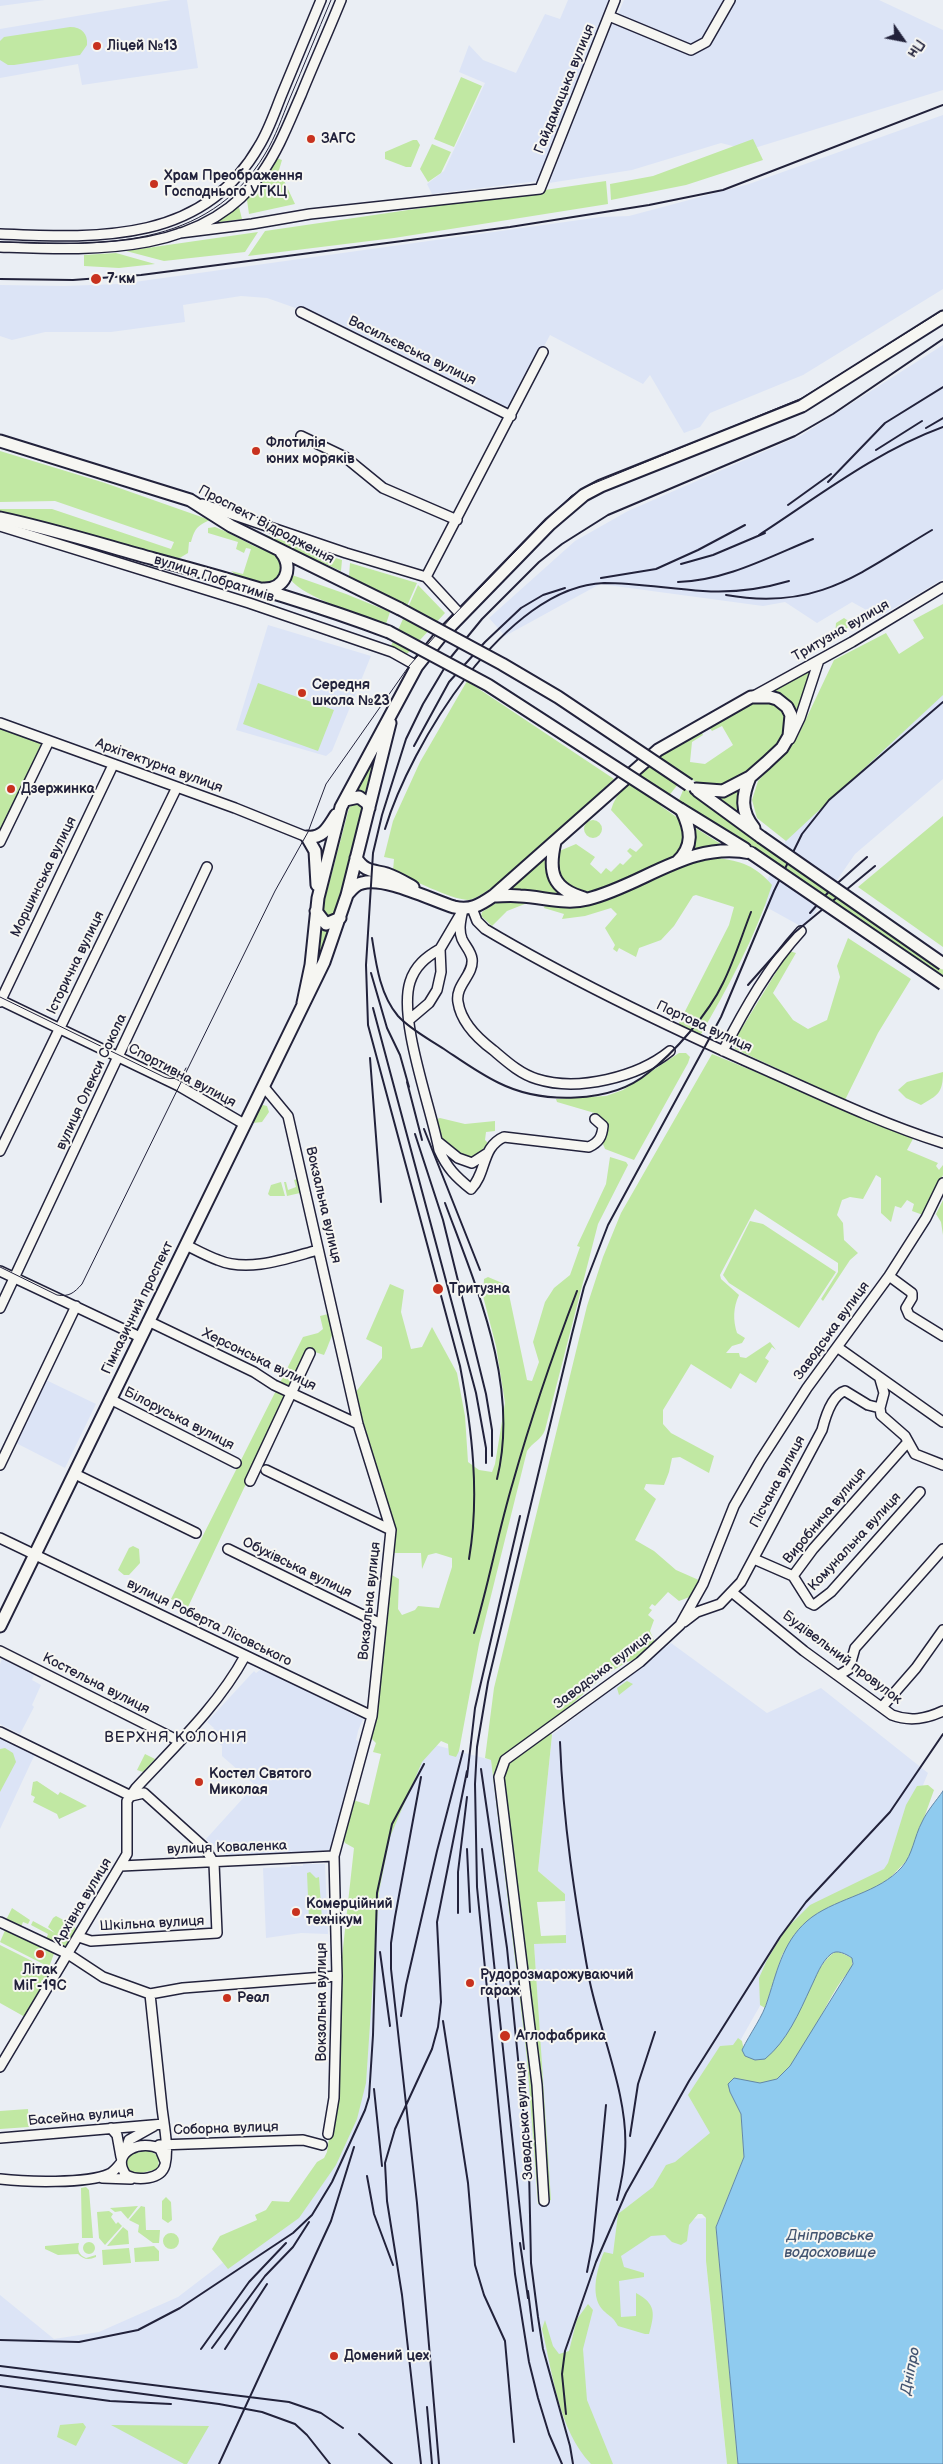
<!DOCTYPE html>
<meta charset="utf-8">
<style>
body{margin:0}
#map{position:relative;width:943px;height:2464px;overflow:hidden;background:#eaeef4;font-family:"Balsamiq Sans",sans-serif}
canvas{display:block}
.north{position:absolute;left:878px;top:15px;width:50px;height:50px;-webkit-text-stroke:4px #f6f6f2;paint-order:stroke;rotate:123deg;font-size:14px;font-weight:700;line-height:20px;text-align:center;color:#22223b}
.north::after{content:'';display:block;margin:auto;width:18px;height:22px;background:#22223b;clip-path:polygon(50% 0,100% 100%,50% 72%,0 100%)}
</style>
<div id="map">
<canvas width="943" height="2464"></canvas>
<div class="north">Пн</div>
</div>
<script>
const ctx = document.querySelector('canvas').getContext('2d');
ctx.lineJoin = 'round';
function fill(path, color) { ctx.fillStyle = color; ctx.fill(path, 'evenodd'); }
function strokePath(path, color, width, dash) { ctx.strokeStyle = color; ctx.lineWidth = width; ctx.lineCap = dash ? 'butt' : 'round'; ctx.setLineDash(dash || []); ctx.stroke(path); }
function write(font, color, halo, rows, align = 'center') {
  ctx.font = font + ' "Balsamiq Sans",sans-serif'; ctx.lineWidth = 4; ctx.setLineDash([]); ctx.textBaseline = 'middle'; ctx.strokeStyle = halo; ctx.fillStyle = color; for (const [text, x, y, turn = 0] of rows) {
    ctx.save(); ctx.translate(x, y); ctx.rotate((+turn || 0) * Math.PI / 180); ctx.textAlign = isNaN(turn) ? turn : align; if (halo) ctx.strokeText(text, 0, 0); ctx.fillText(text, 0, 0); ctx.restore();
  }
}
fill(new Path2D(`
 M0,0H45L0,6Z
 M171,0H187L198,68L82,85L78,64L0,78V29Z
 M568,0H609L538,181L432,194L427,184L444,171L485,83L459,72L469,45L483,60L516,73L545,14L560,19Z
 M624,0H879L943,30V90L748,150L721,143L632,170L549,183L616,13L618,14Z
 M943,115V289L803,375L710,413L700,427L684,433L650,375L643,384L550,335L509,413L304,311L267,298L241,296L183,305L185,322L111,332H45L12,340L0,336V285L64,286L120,284L601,217L629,216L749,184Z
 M943,345V579L879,617L852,602L817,623L785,602L763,606L600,584L505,636L489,618L575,541L628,511L802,435Z
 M268,625L371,656L332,751L326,756L236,730Z
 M943,676V779L855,854L804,928L757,902L799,812Z
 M46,1380L96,1404L65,1468L16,1443Z
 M671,1643L767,1713L821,1688L928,1773L888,1870L762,1976L761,2004L736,2048L713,2135L657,2199L618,2223L706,2218V2261L727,2464H0V2295L54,2339L99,2332L178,2297L293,2209L318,2173L334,2139L353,1895L413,1739L491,1760L527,2059L537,2204L550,2200L534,1944L566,1943L565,1894L538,1871L552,1735Z
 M2,1659L34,1675L32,1680L41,1685L32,1705L34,1707L20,1734L0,1724V1664Z
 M260,1670L267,1671L363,1719L358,1731L356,1740L359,1741L331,1850L246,1855L245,1853L227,1856L206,1839L255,1785L222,1756V1746L208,1734L214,1728L207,1722L254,1671L256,1673Z
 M0,1735L35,1754L0,1829Z
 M303,1864H325L328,1934L301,1933L266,1938L263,1868L291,1867V1865L303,1866Z`), '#dce4f6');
fill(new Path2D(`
 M70,27C82,27 88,34 87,45L80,55L14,65H8L0,60V41L4,37Z
 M461,77L482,86L454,147L434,139Z
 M753,139L763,160L686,185L611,200L610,184L653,176Z
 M413,140H417L420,145L411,167H406L385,159V152Z
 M432,144L451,152L441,173L428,182L420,169Z
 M277,158L282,160L279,170L295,204L249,214L247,200Z
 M606,181L608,204L394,238L248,256L265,231Z
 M239,207L242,219L214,223L235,208Z
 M258,232L245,252L164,261L126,251Z
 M116,253L155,264L119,268L84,266V255Z
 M0,451L105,483L210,520C197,526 195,528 191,542H189L188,553L178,559L0,515V509H52L171,549L174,542L55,501L0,502Z
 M215,527C228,532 240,539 252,545C268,553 289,553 278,579L267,585L240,578L231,571L243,574L251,549L246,548L244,553L236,549L238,542L208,533V528Z
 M248,529L342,560L341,571L314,559L312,562Z
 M350,563L417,583L407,606L390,599L349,576Z
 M292,575L346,594L390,612L386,624C362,615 304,598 290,579Z
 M418,585L445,613L407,654L391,646Z
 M943,604V695L786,841L757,818L752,800L758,781L797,738L834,660L886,633L899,654L924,638L913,620Z
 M844,618L853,624L835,636L836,623Z
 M809,670L810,672L795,721L785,698L770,691Z
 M467,681L614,779C592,799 490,900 468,900C450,899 411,879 393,871L394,859L384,857L393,821L420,762Z
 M258,683L334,710L318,751L243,724Z
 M761,701C765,701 770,700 773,701C790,707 790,732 780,744C770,757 741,782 725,786C712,790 696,783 685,775L661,806L682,821L687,835L678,856L590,894L570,890L556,873L557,852L576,844L595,857L590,864L601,874L606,868L611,872L620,863L623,865L632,856L627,851L630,848L636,852L643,845L611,810C621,775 672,748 701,731L703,735L692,742L690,762L705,764L733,745L722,726L712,731L709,727L744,707Z
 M0,727L44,743L0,834Z
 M377,750L364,796L354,792Z
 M745,783L744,818L712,795Z
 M684,788L854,909L943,969V976L679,800Z
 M355,802L361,804L364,809L338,911L329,917L324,913L323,907L349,808Z
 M943,816V947L858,887Z
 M584 829a9 9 0 1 1 18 0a9 9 0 1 1-18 0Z
 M694,827L724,846L689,855L694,836Z
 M548,854L571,897L507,891Z
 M717,858C741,861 756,866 772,885C755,938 728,987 700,1036L678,1025L729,925L734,907L696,895L693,896L674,926L661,940L639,948L636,957L619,948L617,952L613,949L615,945L605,928L617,914L611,908L585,916L562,919L564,914L544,908L545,905L577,908L600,902L679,865Z
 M499,901H527L530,902L507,911L492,926L481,916L482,912Z
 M321,925L326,929L333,928L318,964Z
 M848,938L911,979L878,1033L845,1100L735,1049L734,1041L789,951L796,953L773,993L793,1020L808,1029L827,1020L840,977L837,966Z
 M679,1053H686L690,1057L688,1063L634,1160L605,1149L603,1144L605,1125L598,1118V1114L557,1102L556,1099L606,1096L623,1090Z
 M712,1054L914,1137L907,1150L938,1163L936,1166L939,1170L943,1165V1175L923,1215L912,1211L914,1204L907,1200L901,1208L895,1206L891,1222L881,1213V1178L876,1175L863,1199L850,1197L842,1200L837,1215L843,1223L844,1240L858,1253L850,1260L823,1301L821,1299L838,1272V1263L755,1209L720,1275L721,1279L739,1295C733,1308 733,1320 737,1333L745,1338L742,1343L732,1346L726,1353H739L740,1357L746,1358L770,1342L776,1350L772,1347L765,1358L769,1361L756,1383L740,1373L731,1389L691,1364L663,1410V1424L671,1433L714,1456L709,1473L680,1457L672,1458L669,1472L664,1485L646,1484L644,1489L656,1499L635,1540L654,1551L676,1570L701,1581L692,1596L679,1601L668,1592L655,1606L652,1604L649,1608L652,1610L648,1615L654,1620L650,1631L655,1643L637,1659L627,1662L605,1675L547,1726L552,1735L538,1871L565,1894V1901L537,1902L541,1936L566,1935V1943L534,1944L551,2200L538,2204L527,2059L491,1760L485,1758L494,1688L587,1306L603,1257L621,1213Z
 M943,1072C943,1093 938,1095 921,1105L906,1098L898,1090L907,1082Z
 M263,1105L267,1106L269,1112L262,1122L253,1123L260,1107Z
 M440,1118L465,1124L495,1121V1131L486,1132L485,1140L488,1143L479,1154L470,1160L463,1158L439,1140L437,1119Z
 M610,1157L626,1162L628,1165L598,1224L545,1430C541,1440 533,1442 527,1451L479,1644L459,1751L456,1757L449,1755L448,1744L441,1741L422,1762L390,1837L379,1892L366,2083L357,2119L336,2165L299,2218L228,2269L212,2249L220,2236L257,2220L255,2215L266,2210L272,2201L289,2202L317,2162L324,2158L327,2152L337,2083L341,2022L340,1975L354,1848L345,1843L342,1837L353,1800L369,1805L381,1754L373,1752L376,1743L371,1738L390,1574L399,1579L398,1609L402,1615L415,1610L418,1606L439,1608L452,1567V1558L436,1553L428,1555L422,1569L421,1553H393V1526L355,1393L382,1358V1347L366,1339L390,1284L404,1290L401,1312L411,1349L422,1347L432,1327L457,1373L465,1416L468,1462L479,1470L492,1472L495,1464L505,1403L496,1346L483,1296L484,1279L488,1277L507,1285L527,1380L532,1381L539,1362L533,1342L545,1302L554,1288L570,1275L580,1247L577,1246L606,1184Z
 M297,1179L300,1193L287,1196L284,1182H286L288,1190L296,1187L294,1180Z
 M281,1182L285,1196H270L268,1194L271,1185Z
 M943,1200V1235L941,1222L936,1214Z
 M750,1221L763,1224L836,1272L799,1328L729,1283L723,1275Z
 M332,1313L337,1326C331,1335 329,1345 324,1355L309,1350L188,1607L171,1599L303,1337L318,1333L323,1329L320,1316Z
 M133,1546L139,1549L140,1563L129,1575H124L118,1570L129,1548Z
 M627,1681L633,1684L619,1695L617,1688Z
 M5,1748L13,1753L16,1762L0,1792V1749Z
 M145,1754L155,1759L143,1772L137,1770Z
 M37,1781L58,1795L60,1792L87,1806L59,1819L57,1814L33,1802L35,1797L31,1795L33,1782Z
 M928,1785L934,1790L910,1857L890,1878L877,1887L831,1906L811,1918L795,1934L782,1955L765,2008L760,2005L759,1978L767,1960L786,1929L810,1905L884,1869L888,1863L906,1805L917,1786Z
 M310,1872L316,1878L319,1877L322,1919L309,1920L307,1873Z
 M12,1908L30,1920L28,1924L23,1922L21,1927L6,1920Z
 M56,1916L73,1925L77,1931L66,1949L46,1940L48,1934L31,1925L33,1921L55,1933L48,1927L53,1918Z
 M6,1928L55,1951L49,1967L0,1942Z
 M0,1945L52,1971L25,2017L0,2003Z
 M837,1951L852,1958V1968C824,1996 810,2055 777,2079C773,2082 738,2090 730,2092L741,2114L744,2157L716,2227L738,2464H727L706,2261V2218L702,2214H698L689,2225L687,2241L681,2245L672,2242L665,2235L651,2236L621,2256L624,2267L644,2273V2277L619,2281L621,2317L636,2316V2293C656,2304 655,2313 649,2334H645L618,2326C612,2315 609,2317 602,2309C590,2295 597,2268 604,2252L613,2254L618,2214L653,2187L666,2165L675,2162L710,2133L688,2095L720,2046L733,2045L738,2038L742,2041L745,2056L760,2060C768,2053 779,2046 785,2036C799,2016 816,1960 837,1951Z
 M28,2109L29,2127L0,2129V2111Z
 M149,2150L159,2157L158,2169L137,2174L129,2171L126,2163L128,2155Z
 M86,2187L89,2190L93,2238H82L81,2188Z
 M166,2197L171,2202L172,2220L168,2223L162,2219V2201Z
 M138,2206L128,2219L121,2211L115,2212L110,2208Z
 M141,2206L145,2207L146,2230H160L159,2243H153L138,2232L139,2225L129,2220Z
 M109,2211L113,2214L111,2217L116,2224L118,2222L122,2226L105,2245L99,2238L97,2212Z
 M123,2227L128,2231L129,2244L107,2246Z
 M163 2241a8 8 0 1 1 16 0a8 8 0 1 1-16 0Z
 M83 2248a6 6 0 1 1 12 0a6 6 0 1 1-12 0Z
 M79,2243C77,2250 79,2255 86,2258L96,2255V2257C89,2260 84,2260 78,2254L58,2255L45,2249V2246Z
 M154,2246L159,2251V2261L135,2262L134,2248Z
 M129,2248L131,2263L103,2265L102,2250Z
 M588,2304L593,2310L583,2349L587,2400L613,2464H591C558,2429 553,2374 542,2329L545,2320L553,2346L559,2354L569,2351L577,2319Z
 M83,2423L86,2427L76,2446L57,2437L60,2425Z
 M111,2425L209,2426L187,2464H184Z`), '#c1e8a3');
const water = new Path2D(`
 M943,1791V2464H738L716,2227L744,2157L741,2114L730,2092L728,2084L734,2078L760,2083L777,2079L790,2066L853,1964L852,1958C846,1954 837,1949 831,1954C821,1962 816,1977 811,1987C799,2013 787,2041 765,2059L755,2060L745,2056L742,2050C750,2033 763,2017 768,1999C778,1968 784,1938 812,1917C840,1897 879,1893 902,1867C913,1854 914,1837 922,1822C927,1811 936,1801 943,1791Z`);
fill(water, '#8fcbef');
strokePath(water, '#6387a7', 1);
const minor = new Path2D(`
 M609,16L691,50L706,42L730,0
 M180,233L252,224L310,214L540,189L615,0
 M0,234C98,238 203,244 259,146C269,130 275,111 282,94C295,63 308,31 321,0
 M0,247C90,250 205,257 262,173C279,149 289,122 301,95C314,63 328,32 341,0
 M301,312L511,416
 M301,436L345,457L383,488L457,520
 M202,504L346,553L426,577L461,615
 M0,526L249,603L392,652L417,666
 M426,577L543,352
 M752,697L852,642L943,587
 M0,723L235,808L307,837
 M790,739L800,718L819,660
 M0,842L49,741
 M472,908L477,921L485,929C576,983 671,1028 768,1071C826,1097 883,1124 943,1143
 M463,909C461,919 458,929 462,939C465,946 471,951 472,959C474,975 455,985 458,1002C461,1022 477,1038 493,1050C506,1061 520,1074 537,1079C578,1092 638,1077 670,1051
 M440,949C426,957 415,966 410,982C398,1020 431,1107 439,1150C447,1168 456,1177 471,1189C487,1173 481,1147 504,1137L589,1147C599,1142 602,1137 603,1126L595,1119
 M0,1000L179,1086L244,1124
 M0,1002L113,765
 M409,1020L429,1003L437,990L441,972L440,949L460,915
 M723,1051C745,1008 769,966 801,931
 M264,1087L288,1116L358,1424L391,1530L372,1716L334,1856L337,1976L334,2098L328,2134
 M437,1141L458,1158L472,1163L486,1154
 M0,1151L177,787
 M186,1245C196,1250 207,1256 218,1260C249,1273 288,1258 318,1250
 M0,1271L140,1337
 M889,1276L912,1293V1298L906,1308L909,1315L943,1336
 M0,1308L207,867
 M148,1321L254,1372L274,1385L358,1424
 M837,1347L943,1422
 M110,1399L236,1463
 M880,1408L881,1415L905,1436L915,1454L943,1465
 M0,1465L76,1306
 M266,1470L391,1530
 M75,1474L196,1533
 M250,1481L310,1353
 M0,1538L372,1716
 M228,1549L381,1624
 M754,1559L793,1576L813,1549L907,1443
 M793,1576L810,1603L814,1605L831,1592L920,1492
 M733,1593L804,1651L892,1715C910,1722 926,1719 943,1711
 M684,1622L697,1612L720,1604L741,1582L822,1430C825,1418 832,1395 845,1391L868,1405L880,1408L884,1393L880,1379
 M0,1651L179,1741
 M839,1675L849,1669L855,1648L943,1549
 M882,1707L916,1668L943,1630
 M0,1732L131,1796L144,1793L205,1848L214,1863L217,1933L91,1941L79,1937
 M121,1866L334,1856
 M0,1922L68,1954L103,1977L150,1994L183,1988L337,1976
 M150,1994C154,2032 158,2070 162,2108C164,2125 169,2148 165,2165C161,2180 137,2181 126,2175C109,2151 143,2139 160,2149L165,2161
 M0,2067L127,1854V1801L136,1788C174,1747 218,1706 245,1656
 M111,2128L117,2135L121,2157
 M0,2138L164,2124
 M159,2145L303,2140L322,2145
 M125,2152L129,2140L154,2126
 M102,2178L131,2179
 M0,2179C25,2182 87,2184 109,2174C114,2172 117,2167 121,2163
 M544,2201L537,2085L499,1777L505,1760L640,1662L680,1625L703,1584L734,1506L760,1461L807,1388L889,1276L926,1218L943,1183`);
const major = new Path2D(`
 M0,441L190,500L231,526L400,609
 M0,518C52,529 103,545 154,559C233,580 312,603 389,632
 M263,589C285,590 294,568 281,552
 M750,777C742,796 740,811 754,828
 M698,791L761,837
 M345,800L359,797L367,803L369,808
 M680,809L745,849
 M307,837L315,851L317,885
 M307,837C323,839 328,827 336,815
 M555,842C548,872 552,889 584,898
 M356,858C365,872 372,870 387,874C396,877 404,882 413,887
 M677,862C694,846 691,830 682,811
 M347,895C351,890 355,884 362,883C385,876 431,900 454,907C470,911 480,905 493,896L658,750L751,697H770L777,699L787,707L791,715L789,736L782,748L766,763L750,777L723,791L696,789
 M493,896C502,896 511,895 520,896C543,897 566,905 588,899C644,885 690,840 751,853
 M316,911L326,924L340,918
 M303,1003L311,965L318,898L341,807L417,666L440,637L550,524L584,495L601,486L802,406L943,317
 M0,1626L324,962L347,895L390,723`);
strokePath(minor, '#22223b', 12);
strokePath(major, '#22223b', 15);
strokePath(minor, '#f6f6f2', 9);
strokePath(major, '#f6f6f2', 11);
strokePath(new Path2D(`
 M0,242C99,246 208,250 265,154C276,136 282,117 290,98C304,65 317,33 331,0
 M0,997L164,1077C174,1081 182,1077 186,1068
 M0,1267L57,1295C69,1297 74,1293 82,1284L275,891L308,832L326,784L409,666L449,620L540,526L571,496L585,487L802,398L943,310`), '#22223b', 1);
strokePath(new Path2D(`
 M0,279L73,280L141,275L510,227L649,205L723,190L943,105
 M926,428L943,418
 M876,450L922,421
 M828,482L885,423L943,387
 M788,505L831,474
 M759,535C819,496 875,452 943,427
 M681,564L713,555L765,533
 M601,578L656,569L698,550L745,525
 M678,582C725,581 769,557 813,539
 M726,595C817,611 858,574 932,530
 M414,746L449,682L485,642L521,608L543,595L565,588
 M385,829C410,746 506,586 604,583C637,583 670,589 703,591C731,593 762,589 789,581
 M810,913L832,888L867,857
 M372,938C376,964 380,995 398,1016C411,1030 429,1039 444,1049C462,1061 480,1074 499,1083C541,1104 611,1104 648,1073C674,1053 709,1013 723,983C734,961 742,935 751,912
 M371,973L387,1028L400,1055L409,1087
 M748,985L794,933L875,866
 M373,1008L476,1393L486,1448V1463
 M370,1058L381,1202
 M407,1082L422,1140
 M424,1129L480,1270
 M415,1134L443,1220L486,1394L492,1430V1456
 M445,1203C477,1289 520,1386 497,1479
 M469,1559C480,1495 472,1429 460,1366L368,1025L366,965L373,853L382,815L406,739L423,704L451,657L482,619L539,562L562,544L608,515L795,436L833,414L943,339
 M474,1633C489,1583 498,1532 513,1482C531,1418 553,1354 577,1291
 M560,1742C563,1822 575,1900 589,1978C600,2033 629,2097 625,2152C624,2168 621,2184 617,2200
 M481,1769L507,1948L529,2169L531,2263L538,2317L543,2349L570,2446L573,2464
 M421,1777L395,1917L391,1943V1969L417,2203L439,2464
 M467,1777L475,1708L520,1516
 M467,1849L470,1912
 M482,1849L524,2249
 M458,1913V1872L467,1797
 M380,1952L390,2026
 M401,2016L406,1985L437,1851L463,1751
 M443,2021L468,2183L475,2265L484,2295L505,2341L514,2442
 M374,2089L382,2166
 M630,2136L638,2084L655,2032
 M367,2176L374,2214L393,2265
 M520,2243L528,2298
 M587,2272L593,2241L606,2105
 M528,2291L533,2331
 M0,2340L79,2342L138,2330L180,2308L293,2233L312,2215L332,2182L365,2110L369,2097L373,2035L377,1893L392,1824L424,1764
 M212,2348L265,2276L293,2247L309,2222
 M201,2349L249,2282L286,2243
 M225,2349L267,2284
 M0,2366L289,2402L321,2413L343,2428
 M0,2375L219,2404L262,2412L295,2424L307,2435L330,2464
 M0,2386L110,2401L171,2404
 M427,2407L432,2464
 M566,2414L562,2374L565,2351L596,2262L626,2193L689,2081L780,1937L806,1902L890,1812L943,1734
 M359,2434L392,2464
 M219,2464L331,2221L354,2147
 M421,2464L402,2295L387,2201L385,2163L395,2129L432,2049L438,2027L441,2002L437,1922L467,1771
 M562,2464L549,2434L538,2398L529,2362L515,2274L477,1887L475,1784L477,1747L488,1682L572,1334L584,1287L608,1225L721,1017L774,891L802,834L829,800L943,702`), '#22223b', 2);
const majorBridge = new Path2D(`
 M400,609L502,664L558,697L689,785
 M389,632L488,685L680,809
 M761,837L943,964
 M751,853L943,984`);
strokePath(majorBridge, '#22223b', 15, []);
strokePath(majorBridge, '#f6f6f2', 11);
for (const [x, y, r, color] of [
 [97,46,5,"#c8321e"],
 [311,139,5,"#c8321e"],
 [154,184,5,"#c8321e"],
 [96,279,6,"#c8321e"],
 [256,451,5,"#c8321e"],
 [302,693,5,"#c8321e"],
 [11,789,5,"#c8321e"],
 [438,1289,6,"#c8321e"],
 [199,1782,5,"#c8321e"],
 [296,1912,5,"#c8321e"],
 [40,1954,5,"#c8321e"],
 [470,1983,5,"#c8321e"],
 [227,1998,5,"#c8321e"],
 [505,2036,6,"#c8321e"],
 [334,2356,5,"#c8321e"]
]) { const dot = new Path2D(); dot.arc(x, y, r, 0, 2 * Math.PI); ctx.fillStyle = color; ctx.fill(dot); strokePath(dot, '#f6f6f2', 2); }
write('bold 14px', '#22223b', '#f6f6f2', [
 ["Ліцей №13",107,46],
 ["ЗАГС",321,139],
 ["Храм Преображення",164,176],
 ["Господнього УГКЦ",164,192],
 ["7 км",107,279],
 ["Флотилія",266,443],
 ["юних моряків",266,459],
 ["Середня",312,685],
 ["школа №23",312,701],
 ["Дзержинка",21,789],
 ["Тритузна",449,1289],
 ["Костел Святого",209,1774],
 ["Миколая",209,1790],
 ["Комерційний",306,1904],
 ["технікум",306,1920],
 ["Літак",40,1970,"center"],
 ["МіГ-19С",40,1986,"center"],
 ["Рудорозмарожуваючий",480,1975],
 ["гараж",480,1991],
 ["Реал",237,1998],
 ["Аглофабрика",516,2036],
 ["Домений цех",344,2356]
], 'left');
write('14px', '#22223b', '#f6f6f2', [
 ["Гайдамацька вулиця",565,89,-68],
 ["Васильєвська вулиця",412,351,26],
 ["Проспект Відродження",266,525,28],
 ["вулиця Побратимів",214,579,18],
 ["Тритузна вулиця",841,631,-30],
 ["Архітектурна вулиця",159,766,20],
 ["Моршинська вулиця",44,877,-64],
 ["Історична вулиця",76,963,-64],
 ["Портова вулиця",704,1027,25],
 ["Спортивна вулиця",182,1076,28],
 ["вулиця Олекси Сокола",92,1082,-65],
 ["Вокзальна вулиця",323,1205,77],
 ["Гімназичний проспект",138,1308,-64],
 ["Заводська вулиця",832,1331,-54],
 ["Херсонська вулиця",259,1360,26],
 ["Білоруська вулиця",179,1419,27],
 ["Пісчана вулиця",778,1482,-62],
 ["Виробнича вулиця",825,1516,-50],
 ["Комунальна вулиця",855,1542,-47],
 ["Обухівська вулиця",297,1568,26],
 ["Вокзальна вулиця",370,1601,-84],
 ["вулиця Роберта Лісовського",209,1623,26],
 ["Будівельний провулок",842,1658,37],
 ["Заводська вулиця",603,1671,-37],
 ["Костельна вулиця",96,1684,27],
 ["вулиця Коваленка",227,1848,-2],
 ["Архівна вулиця",83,1902,-59],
 ["Шкільна вулиця",152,1924,-3],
 ["Вокзальна вулиця",322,2002,-90],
 ["Басейна вулиця",81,2117,-5],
 ["Заводська вулиця",525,2121,-94],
 ["Соборна вулиця",226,2129,-2]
]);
ctx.letterSpacing = '1px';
write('15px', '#22223b', '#f6f6f2', [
 ["ВЕРХНЯ КОЛОНІЯ",176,1738]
]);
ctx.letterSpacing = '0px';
write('italic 15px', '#435571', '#f6f6f2', [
 ["Дніпровське",830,2236],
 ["водосховище",830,2253],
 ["Дніпро",911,2371,-79]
]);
</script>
